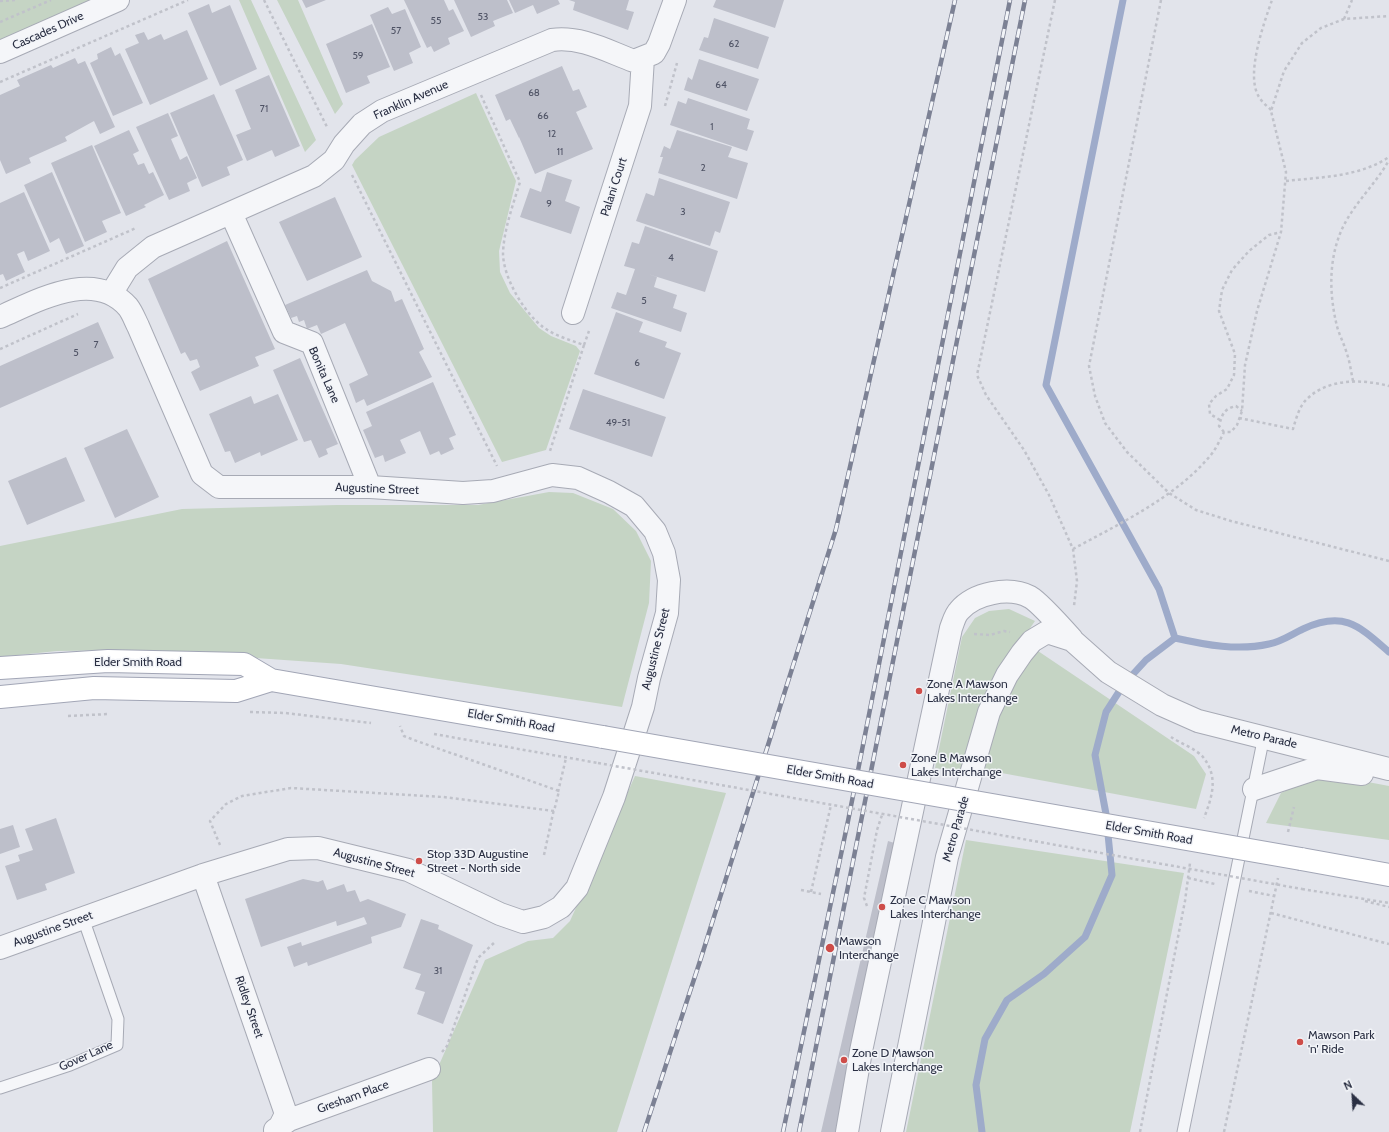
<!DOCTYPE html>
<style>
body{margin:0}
#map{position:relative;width:1389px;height:1132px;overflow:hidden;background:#e2e4eb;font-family:Cabin,sans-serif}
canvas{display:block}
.north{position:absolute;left:1333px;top:1076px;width:40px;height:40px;-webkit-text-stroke:3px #f2f4f8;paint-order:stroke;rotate:335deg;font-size:11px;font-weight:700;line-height:16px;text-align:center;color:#2a2f43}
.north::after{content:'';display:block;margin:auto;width:14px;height:18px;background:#2a2f43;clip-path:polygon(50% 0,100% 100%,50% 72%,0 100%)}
</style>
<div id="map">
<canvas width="1389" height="1132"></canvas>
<div class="north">N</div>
</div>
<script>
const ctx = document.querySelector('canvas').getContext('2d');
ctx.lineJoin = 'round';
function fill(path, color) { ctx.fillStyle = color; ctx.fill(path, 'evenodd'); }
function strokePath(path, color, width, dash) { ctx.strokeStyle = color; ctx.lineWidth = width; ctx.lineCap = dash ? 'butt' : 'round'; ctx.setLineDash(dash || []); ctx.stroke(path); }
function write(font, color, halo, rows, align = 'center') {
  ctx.font = font + ' Cabin,sans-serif'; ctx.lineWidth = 3; ctx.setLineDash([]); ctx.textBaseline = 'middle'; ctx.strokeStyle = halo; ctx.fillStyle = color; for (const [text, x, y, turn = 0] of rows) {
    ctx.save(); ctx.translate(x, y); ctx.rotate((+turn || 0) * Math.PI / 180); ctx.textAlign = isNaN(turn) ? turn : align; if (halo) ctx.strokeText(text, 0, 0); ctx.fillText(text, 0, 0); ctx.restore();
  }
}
fill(new Path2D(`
 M0,0H90L0,40Z
 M239,0H251L316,140L305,152Z
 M277,0H298L343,104L335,114Z
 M476,93L516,181L499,251L500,272L510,293L539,328L551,336L576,346L580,351L546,450L502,462L352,165L355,160L379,137Z
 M549,492L573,493L613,509L636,531L651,561L649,603L622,707L341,664L142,650L57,651L0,657V546L182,509L337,505H478Z
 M1009,609L1035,621L1004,666L963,773L935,768L962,637L975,618L989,611Z
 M1035,649L1194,756L1206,774L1196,809L980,769L1001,701Z
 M635,776L726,793L617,1132H433L432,1081L485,960L528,941L553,938L570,921Z
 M1336,776L1389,786V840L1266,823L1281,793L1310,779Z
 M966,840L1184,873L1130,1132H906Z`), '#c5d4c4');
strokePath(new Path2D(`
 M1123,0L1046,385L1159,589L1175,638
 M982,1132L976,1085L985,1039L1007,1000L1044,974L1085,937L1112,875L1106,814L1095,755L1106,712L1124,684L1146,660L1175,638C1206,645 1238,651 1269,644C1281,642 1292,634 1303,629C1344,610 1359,626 1389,652`), '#9eabca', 7);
fill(new Path2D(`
 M302,0H326L306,8Z
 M404,0H444L449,11L453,9L464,31L448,38L450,44L434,52L431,46L427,48Z
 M454,0H507L513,13L493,21L495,26L471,37Z
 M509,0H558L560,4L537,14L533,5L515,13Z
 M569,0H629L626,10L634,12L628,30L573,10L575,2Z
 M716,0H784L775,28L713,7Z
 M209,4L212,13L230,5L257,69L220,86L188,13Z
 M388,7L392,14L405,9L421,47L409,53L413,63L394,71L370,15Z
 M714,18L769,37L758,69L699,50L704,37L708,38Z
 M372,24L390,67L367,76L370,83L346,93L326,44Z
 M187,30L208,79L150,105L125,49L139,43L135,35L144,32L148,40L161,34L164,40Z
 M111,47L115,56L120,53L143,103L113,116L90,63L98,59L97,54Z
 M75,58L78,64L85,61L115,127L100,134L94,121L65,137L67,141L29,158L31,163L6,174L0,160V95L20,86L17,80L51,65L53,68Z
 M699,59L759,79L747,111L684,90L688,77L692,80Z
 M562,66L573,91L579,89L587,107L576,112L593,149L535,174L519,137V138L510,119L506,121L495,95Z
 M269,75L300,146L275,157L272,150L247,161L236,135L251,129L235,90Z
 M214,94L243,160L227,167L230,175L202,187L170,113Z
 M688,98L750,119L747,129L754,131L747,151L670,125L678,101L686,104Z
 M168,113L178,136L171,139L180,160L187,156L197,178L187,183L190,191L169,200L136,127Z
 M129,130L139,151L133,154L138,165L144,163L149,174L153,172L164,195L144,205L146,207L126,216L94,146Z
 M677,130L732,147L728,157L748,163L737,199L658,173L663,157H660L664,146L670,149Z
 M92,145L121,213L102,221L107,232L85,242L51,163Z
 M52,172L84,246L66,254L59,238L50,243L24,185Z
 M547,172L572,180L565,201L580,207L571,234L520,217L530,188L541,192Z
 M659,178L730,202L720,233L715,231L710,246L636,221L646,193L654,196Z
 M24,192L50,251L28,261L24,251L17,254L25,272L6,281L3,274L0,275V203Z
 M335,197L362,257L307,281L279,222Z
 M645,226L718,251L705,292L648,274L657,277L654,287L677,295L673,308L687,313L681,332L611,308L617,292L626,295L635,269L624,266L632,242L639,244Z
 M227,241L275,349L255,357L259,366L200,391L191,372L200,367L197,359L190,361L185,352L181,354L148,279Z
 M367,270L372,281L391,291L395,302L402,299L424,349L419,352L432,377L367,406L364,399L356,403L349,384L368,375L345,323L321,334L317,325L307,329L304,320L299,322L297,316L291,318L285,305Z
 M616,312L643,322L639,332L667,342L665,347L681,353L664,399L594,374Z
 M98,322L114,358L0,408V366Z
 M300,358L338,444L326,449L328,454L319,458L311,440L304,442L273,370Z
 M433,382L456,435L449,438L454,449L441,455L439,451L430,455L420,431L400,440L406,453L385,462L383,455L375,458L363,430L372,426L366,412Z
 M583,389L666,417L652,457L569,429Z
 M278,394L298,440L261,456L260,452L235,463L230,451L225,452L209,414L251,396L254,404Z
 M127,429L159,497L115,518L84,448Z
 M66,457L85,501L27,525L8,481Z
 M56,818L75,873L45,884L47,890L17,900L5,866L20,861L18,855L33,850L25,829Z
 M13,825L20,847L0,854V829Z
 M888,841L901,845L838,1132H821Z
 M303,879L318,882L323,880L327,890L344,884L347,892L355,890L360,902L368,899L406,914L401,927L371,937L372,943L308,966L307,962L294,967L287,947L301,942L302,946L367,924L364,917L337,926L336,921L261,947L245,899Z
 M421,919L439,925L438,929L473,945L443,1024L417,1014L425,992L415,989L421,974L403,968Z`), '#bdbfca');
const lane = new Path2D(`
 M0,1088L70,1065L117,1045L118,1019L83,918
 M1183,1132L1264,736`);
const street = new Path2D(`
 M0,52L118,0
 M231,213L284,332L312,343L370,487
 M111,294L127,268L153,247L314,176L334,160L344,144L362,124L382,111L552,40C581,36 607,51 634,61L654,53L659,44L675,0
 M573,313L640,106L643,58
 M0,317C37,301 94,268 128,307C132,312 135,320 138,326L202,474L219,487H370L463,493L493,491L552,475L578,478L609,492L634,506L655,531L664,553L669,580L667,613L649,678L643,707L614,797L577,888L561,907L544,917L523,922L500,914L408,870L318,848L288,849L203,875L0,948
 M1254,789L1317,768L1362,774
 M203,875L286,1114L279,1128
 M275,1130L289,1120L429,1069
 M847,1132L861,1051L951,628C953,623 955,615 959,611C974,593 1009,586 1030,597C1039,602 1064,630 1072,639
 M892,1132L947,857L989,712L1007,675L1022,653L1032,641L1047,632L1072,640L1108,672L1162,705L1198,721L1389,769`);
const primary = new Path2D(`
 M0,668L108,661L244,664L271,680L603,737
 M0,697L94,688L236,691L271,680
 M1301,859L1389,875`);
strokePath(lane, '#a7aab5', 13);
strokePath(street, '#a7aab5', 24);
strokePath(primary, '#a2a6b6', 24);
strokePath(new Path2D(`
 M264,0L327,127
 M1055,0L977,375L986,395L1024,450L1049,495L1073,549L1077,581L1074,606
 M1161,0L1089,366L1095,396L1105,423L1127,452L1169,493L1196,510L1231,521L1389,561
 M0,1L17,0
 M1344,19L1352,0
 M0,22L51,0
 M0,82L188,0
 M481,95L520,182C513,205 504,229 503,253C503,277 524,313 543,327C555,336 570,340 584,345L550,451
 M665,106L677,63
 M1271,110C1267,106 1262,102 1259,97C1245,75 1264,23 1272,0
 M352,175L497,466
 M1286,181C1321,177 1359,177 1389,157
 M0,288L136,228
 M584,345L589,331
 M0,349L78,314
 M1353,381C1351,372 1350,362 1347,354C1344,343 1338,333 1336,322C1329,291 1329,258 1342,229C1354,203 1376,184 1389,160
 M1239,418L1293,429C1296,419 1299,407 1306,400C1327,378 1362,379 1389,386
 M1220,420L1210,414L1209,404L1216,396L1227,389L1234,375L1235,354L1219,311L1222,290L1232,270L1249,251L1269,235L1281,232
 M1224,432L1219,426C1222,414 1224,409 1236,406L1242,411
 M1073,549C1119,524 1176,497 1210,456C1216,449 1220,440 1224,432H1231L1237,425L1242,411L1245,365L1257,311L1281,232L1286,172L1271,111L1284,71L1302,43L1321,28L1344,19L1389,16
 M974,634L990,635L1004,631L1010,632
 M250,712L285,713L371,723
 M68,716L109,714
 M434,734L598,763
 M1171,737C1180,743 1196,749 1203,757C1219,777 1212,797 1204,818
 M558,792L566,758
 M1288,832L1294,807
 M220,845L210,821L226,804L242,796L291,788L443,797L554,811L559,791L414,740L404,736L400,726
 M544,855L554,809
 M1188,878L1215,884
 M1302,889L1389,903
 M801,890L821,894
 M1249,891L1274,896
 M811,892L831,805
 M1365,901L1389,907
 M867,906L864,898L877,830L882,815
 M1271,913L1389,944
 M442,1052L447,1046L478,958L496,941
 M1140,1132L1185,901L1190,863
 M1224,1132L1278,878`), '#c0c2ca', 2.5, [3, 3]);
strokePath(lane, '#f5f6f9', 11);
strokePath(street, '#f5f6f9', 22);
strokePath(primary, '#fff', 22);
const rail = new Path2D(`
 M644,1132L701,958L836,529L955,0
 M783,1132L848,821L1010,0
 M799,1132L1025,0`);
strokePath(rail, '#7c8194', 4.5);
strokePath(rail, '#f2f4f8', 3, [9]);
const primaryBridge = new Path2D(`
 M603,737L1301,859`);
strokePath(primaryBridge, '#a2a6b6', 24, []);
strokePath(new Path2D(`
 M598,763L1302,889`), '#c0c2ca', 2.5, [3, 3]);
strokePath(primaryBridge, '#fff', 22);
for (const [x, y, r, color] of [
 [919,691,4,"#ce4d49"],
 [903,765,4,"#ce4d49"],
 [419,861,4,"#ce4d49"],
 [882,907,4,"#ce4d49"],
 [830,948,5,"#ce4d49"],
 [1300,1042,4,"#ce4d49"],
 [844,1060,4,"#ce4d49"]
]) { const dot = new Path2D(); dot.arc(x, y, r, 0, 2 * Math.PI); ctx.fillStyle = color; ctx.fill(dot); strokePath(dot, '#f2f4f8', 1.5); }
write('10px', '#4f5365', null, [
 ["53",483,17],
 ["55",436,21],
 ["57",396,31],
 ["62",734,44],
 ["59",358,56],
 ["64",721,85],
 ["68",534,93],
 ["71",264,109],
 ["66",543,116],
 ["1",712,127],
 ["12",552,134],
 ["11",560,152],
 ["2",703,168],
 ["9",549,204],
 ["3",683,212],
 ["4",671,258],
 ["5",644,301],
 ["7",96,345],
 ["5",76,353],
 ["6",637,363],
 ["49-51",618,423],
 ["31",438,971]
]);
write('12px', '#2a2f43', '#f2f4f8', [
 ["Cascades Drive",48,31,-24],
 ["Franklin Avenue",411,100,-24],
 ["Palani Court",614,187,-72],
 ["Bonita Lane",324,375,66],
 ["Augustine Street",377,489,2],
 ["Augustine Street",656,649,-76],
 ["Elder Smith Road",138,662],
 ["Elder Smith Road",511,721,10],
 ["Metro Parade",1264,737,13],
 ["Elder Smith Road",830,777,10],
 ["Metro Parade",956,829,-74],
 ["Elder Smith Road",1149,833,10],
 ["Augustine Street",374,863,15],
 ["Augustine Street",53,929,-20],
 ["Ridley Street",249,1007,71],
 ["Gover Lane",86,1056,-24],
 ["Gresham Place",353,1097,-20]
]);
write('12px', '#2a2f43', '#f2f4f8', [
 ["Zone A Mawson",927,684],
 ["Lakes Interchange",927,698],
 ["Zone B Mawson",911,758],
 ["Lakes Interchange",911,772],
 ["Stop 33D Augustine",427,854],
 ["Street - North side",427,868],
 ["Zone C Mawson",890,900],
 ["Lakes Interchange",890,914],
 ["Mawson",839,941],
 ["Interchange",839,955],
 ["Mawson Park",1308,1035],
 ["'n' Ride",1308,1049],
 ["Zone D Mawson",852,1053],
 ["Lakes Interchange",852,1067]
], 'left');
</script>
